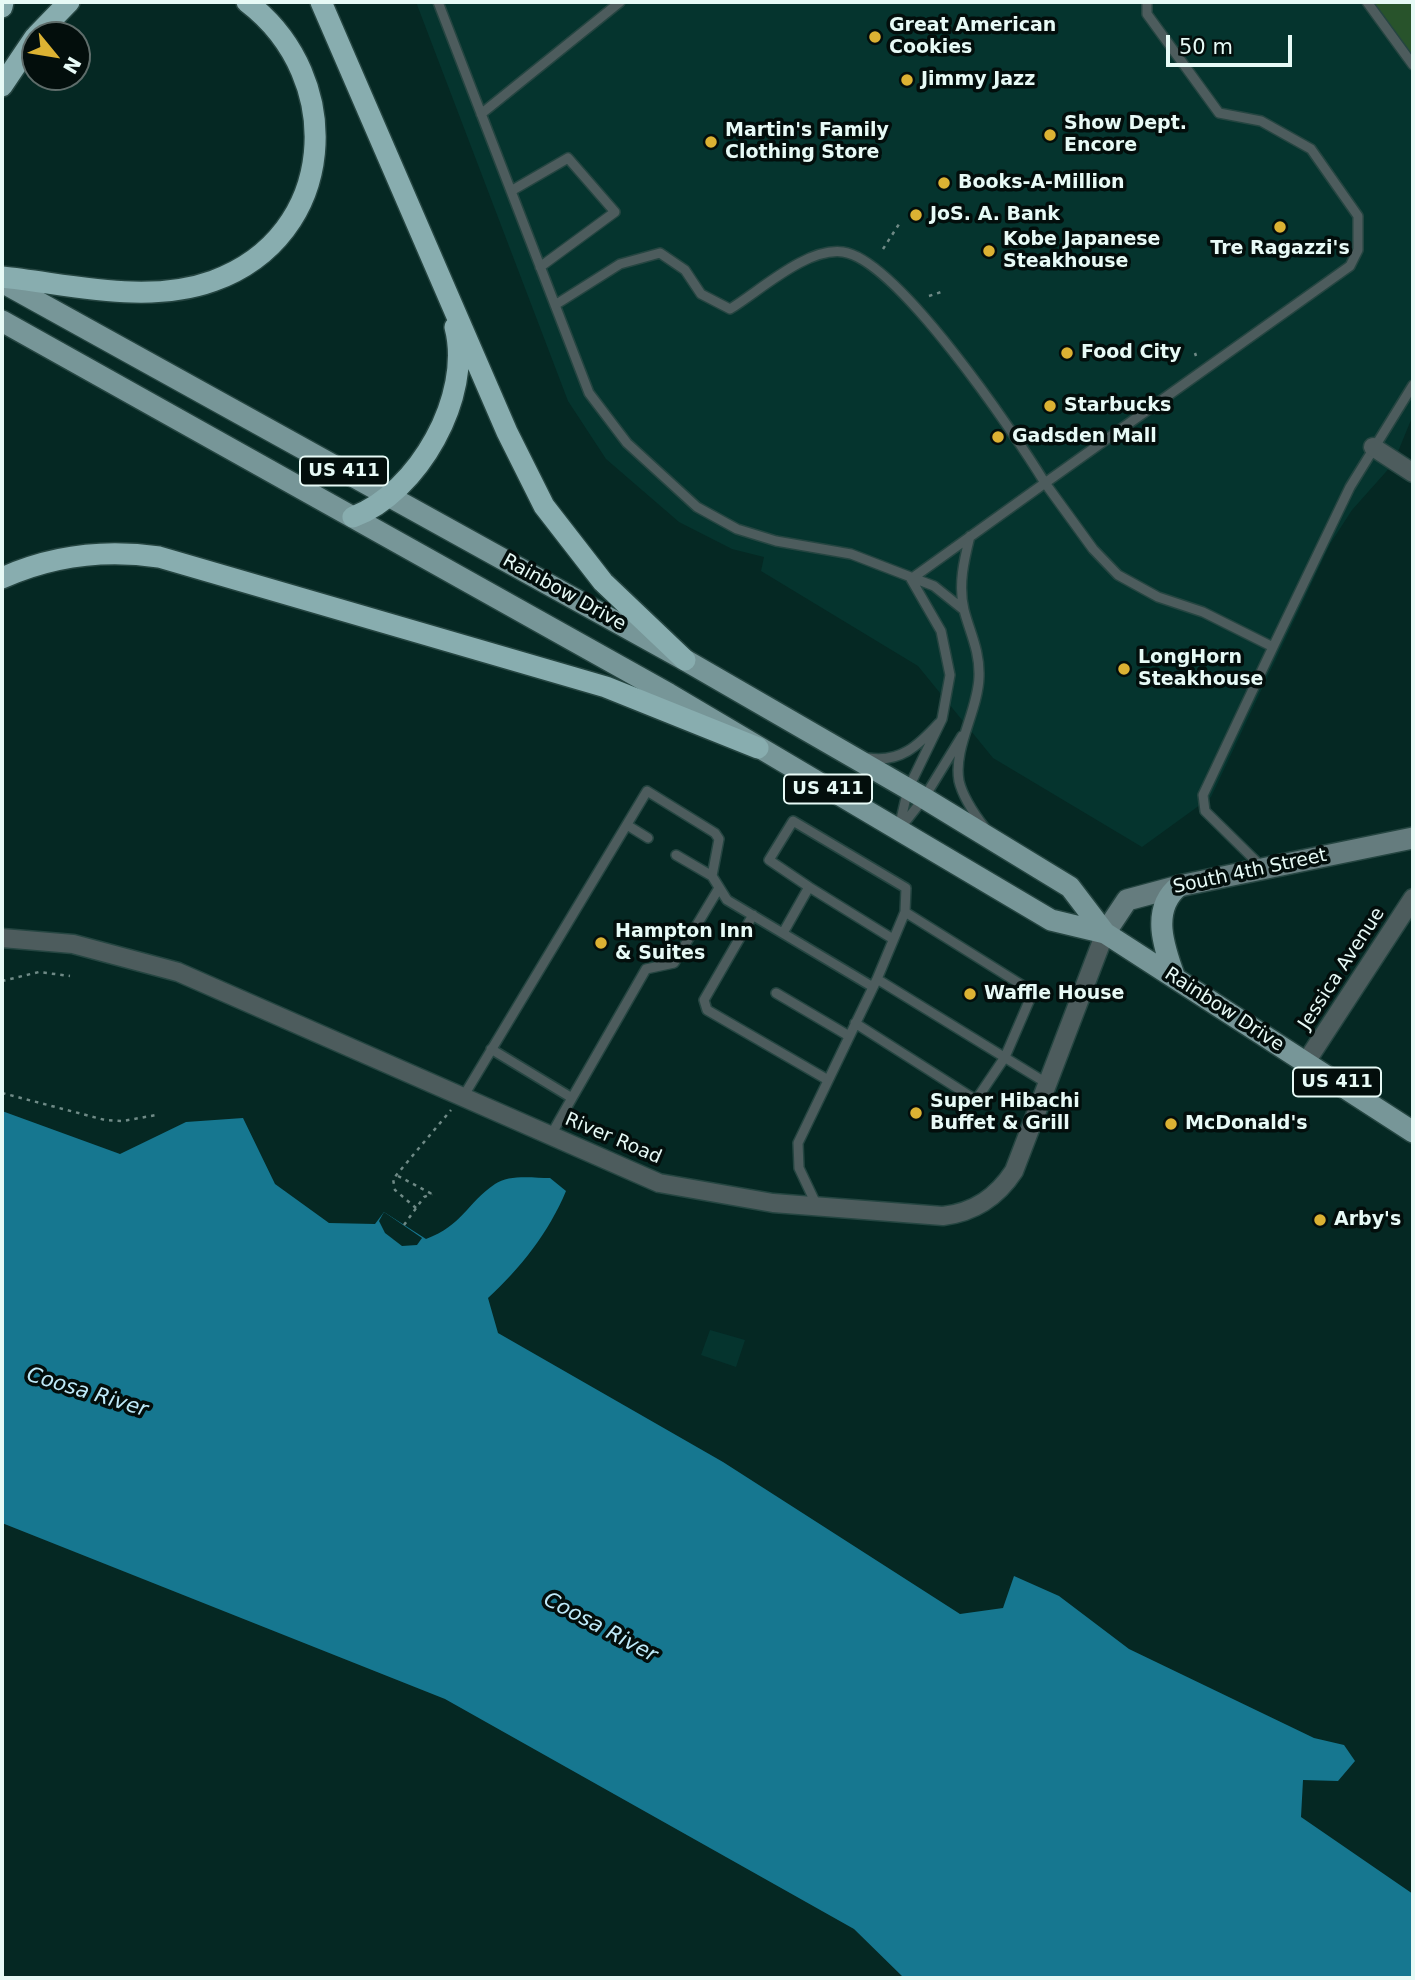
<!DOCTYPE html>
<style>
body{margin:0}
#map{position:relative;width:1415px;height:1980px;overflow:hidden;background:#052823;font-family:"DejaVu Sans",sans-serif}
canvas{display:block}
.frame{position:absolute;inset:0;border:4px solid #e7faf6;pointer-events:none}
.north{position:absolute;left:21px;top:21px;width:70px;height:70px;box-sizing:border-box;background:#030e0c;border:2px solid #5e6c6a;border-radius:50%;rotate:120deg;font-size:19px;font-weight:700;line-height:28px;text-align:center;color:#e7faf6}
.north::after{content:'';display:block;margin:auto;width:24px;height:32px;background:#dcb233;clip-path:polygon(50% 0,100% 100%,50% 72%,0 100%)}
.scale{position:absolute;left:1166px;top:35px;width:126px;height:32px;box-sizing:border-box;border:4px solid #e7faf6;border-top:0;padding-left:9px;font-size:21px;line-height:24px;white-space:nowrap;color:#e7faf6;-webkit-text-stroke:5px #030e0c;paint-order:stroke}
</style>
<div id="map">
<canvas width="1415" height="1980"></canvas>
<div class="frame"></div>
<div class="north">N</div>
<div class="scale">50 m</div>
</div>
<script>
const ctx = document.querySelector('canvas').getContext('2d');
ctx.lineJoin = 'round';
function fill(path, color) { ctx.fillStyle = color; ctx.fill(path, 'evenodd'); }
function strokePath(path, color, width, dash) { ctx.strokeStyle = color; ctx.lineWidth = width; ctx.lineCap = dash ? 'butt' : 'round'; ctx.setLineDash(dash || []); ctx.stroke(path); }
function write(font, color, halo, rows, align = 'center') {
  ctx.font = font + ' "DejaVu Sans",sans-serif'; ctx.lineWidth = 7; ctx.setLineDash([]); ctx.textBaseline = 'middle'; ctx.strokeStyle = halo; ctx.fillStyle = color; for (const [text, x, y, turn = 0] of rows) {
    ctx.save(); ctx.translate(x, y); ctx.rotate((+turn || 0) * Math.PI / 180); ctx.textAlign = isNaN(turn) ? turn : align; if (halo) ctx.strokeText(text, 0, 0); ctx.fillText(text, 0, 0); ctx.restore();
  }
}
fill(new Path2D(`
 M416,2H1382L1413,44V415L1393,464L1352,510L1330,544L1211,797L1142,847L993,758L918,666L761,571L764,557L732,549L679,522L606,459L568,401Z
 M710,1330L745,1340L736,1367L701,1355Z`), '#05342e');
fill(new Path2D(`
 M1369,2H1413V62Z`), '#28532b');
fill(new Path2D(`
 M2,1111L120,1154L186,1122L243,1118L275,1184L329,1223L375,1224L384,1212L426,1239C463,1225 466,1204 495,1184C509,1174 534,1178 550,1178L566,1191C549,1232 520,1269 488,1298L498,1333L723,1462L960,1614L1003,1608L1014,1576L1059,1596L1129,1649L1314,1738L1344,1745L1355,1761L1338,1781L1303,1780L1301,1817L1413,1894V1978H904L854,1929L445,1699L2,1523Z`), '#167790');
fill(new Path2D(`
 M384,1212L422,1238L417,1245L402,1246L385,1233L379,1221Z`), '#052823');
const lane = new Path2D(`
 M438,2L589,393L627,443L697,507L737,529L776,541L851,554L934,586L964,610
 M1367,2L1413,65
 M481,114L620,2
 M511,191L568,158L615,212L540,267
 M555,305L620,264L660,253L685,270L701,294L730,309C761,290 807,247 843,252C897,259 1015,434 1045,483L1350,266L1358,250V216L1311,149L1261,121L1219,113L1147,14V2
 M970,536C964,560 958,585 964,610C970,633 980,651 979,677C978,711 953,748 959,781C963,798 975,815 985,828
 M911,579L1045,483L1093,549L1118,575L1158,597L1203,612L1273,647L1350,487L1413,385
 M868,758C900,763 918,746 939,723
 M627,825L648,838
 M902,826L924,798L962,736
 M899,828L908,789L942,719L950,675L941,631L911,579
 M676,855L712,876
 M1262,867L1205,811L1203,795L1273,647
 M809,887L893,939
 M753,915L704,1000L707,1010L828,1080
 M783,933L809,887L769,860L793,821L906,888L905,912
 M776,993L849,1036
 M855,1023L976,1100L1005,1057L1033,992L905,912L877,979
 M491,1049L572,1098L551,1135
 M463,1097L647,791L715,833L719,839L712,876L727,900L873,987
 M572,1098L646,969L674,963L719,888
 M817,1206L799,1168L798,1143L877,979L1048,1084`);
const street = new Path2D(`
 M1373,447L1413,473
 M2,938L73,944L178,972L659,1183L773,1203L943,1216C975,1212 997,1197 1014,1171L1105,933
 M1306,1062L1413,898`);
const secondary = new Path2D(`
 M1105,933L1127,900L1179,886L1413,838`);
const primary = new Path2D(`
 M2,282L685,660L924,798L1070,887L1105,933
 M2,321L669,694L1051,920L1105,933L1413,1132
 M1175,978C1164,948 1150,909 1179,886`);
const highway = new Path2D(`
 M321,2L507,432L544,506L603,582L685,660
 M2,7L3,2
 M37,35L69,2
 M2,86L35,37
 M2,277C69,284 147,305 213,281C338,236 347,78 247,2
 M353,517C418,493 473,396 455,327
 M2,578C53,555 104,549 159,557L606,687L758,748`);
strokePath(lane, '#254541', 12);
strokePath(street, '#254541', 21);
strokePath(secondary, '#254541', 24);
strokePath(primary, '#254541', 24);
strokePath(highway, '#254541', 24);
strokePath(new Path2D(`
 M883,249L901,221
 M929,296L941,292
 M1195,353L1196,356
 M2,981L39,972L70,976
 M2,1093L105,1120L123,1121L156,1115
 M398,1176L432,1194
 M416,1208L395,1190L393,1179L451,1110
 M404,1225L424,1197L432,1194`), '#6f8a86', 2.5, [3.5, 5]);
strokePath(lane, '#4d5c5d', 9);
strokePath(street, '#4d5c5d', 18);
strokePath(secondary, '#657c7e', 21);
strokePath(primary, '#779698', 21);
strokePath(highway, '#88adaf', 21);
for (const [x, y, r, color] of [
 [875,37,7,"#dcb233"],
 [907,80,7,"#dcb233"],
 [1050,135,7,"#dcb233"],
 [711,142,7,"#dcb233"],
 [944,183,7,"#dcb233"],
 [916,215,7,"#dcb233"],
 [1280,227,7,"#dcb233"],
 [989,251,7,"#dcb233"],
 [1067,353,7,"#dcb233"],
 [1050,406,7,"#dcb233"],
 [998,437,7,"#dcb233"],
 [1124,669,7,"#dcb233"],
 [601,943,7,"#dcb233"],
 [970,994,7,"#dcb233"],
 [916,1113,7,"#dcb233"],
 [1171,1124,7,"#dcb233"],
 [1320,1220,7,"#dcb233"]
]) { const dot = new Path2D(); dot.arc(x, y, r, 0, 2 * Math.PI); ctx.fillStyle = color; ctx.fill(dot); strokePath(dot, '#030e0c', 2.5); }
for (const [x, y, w] of [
 [344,471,88],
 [828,789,88],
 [1337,1082,88]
]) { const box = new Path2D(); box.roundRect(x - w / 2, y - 14.5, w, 29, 5); ctx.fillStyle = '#030e0c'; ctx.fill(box); strokePath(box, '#e7faf6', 2); }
write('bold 18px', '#e7faf6', null, [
 ["US 411",344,471],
 ["US 411",828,789],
 ["US 411",1337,1082]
]);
write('bold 19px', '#e7faf6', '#030e0c', [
 ["Great American",889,26],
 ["Cookies",889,48],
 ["Jimmy Jazz",921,80],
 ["Show Dept.",1064,124],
 ["Encore",1064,146],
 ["Martin's Family",725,131],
 ["Clothing Store",725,153],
 ["Books-A-Million",958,183],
 ["JoS. A. Bank",930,215],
 ["Kobe Japanese",1003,240],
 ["Steakhouse",1003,262],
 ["Tre Ragazzi's",1280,249,"center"],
 ["Food City",1081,353],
 ["Starbucks",1064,406],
 ["Gadsden Mall",1012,437],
 ["LongHorn",1138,658],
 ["Steakhouse",1138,680],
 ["Hampton Inn",615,932],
 ["& Suites",615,954],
 ["Waffle House",984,994],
 ["Super Hibachi",930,1102],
 ["Buffet & Grill",930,1124],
 ["McDonald's",1185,1124],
 ["Arby's",1334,1220]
], 'left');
write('19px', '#e7faf6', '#030e0c', [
 ["Rainbow Drive",564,593,29],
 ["South 4th Street",1250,872,-12],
 ["Jessica Avenue",1342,969,-57],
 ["Rainbow Drive",1224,1010,33],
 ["River Road",613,1139,23]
]);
write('italic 21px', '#bfeaf9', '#030e0c', [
 ["Coosa River",87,1393,17],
 ["Coosa River",600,1628,28]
]);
</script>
